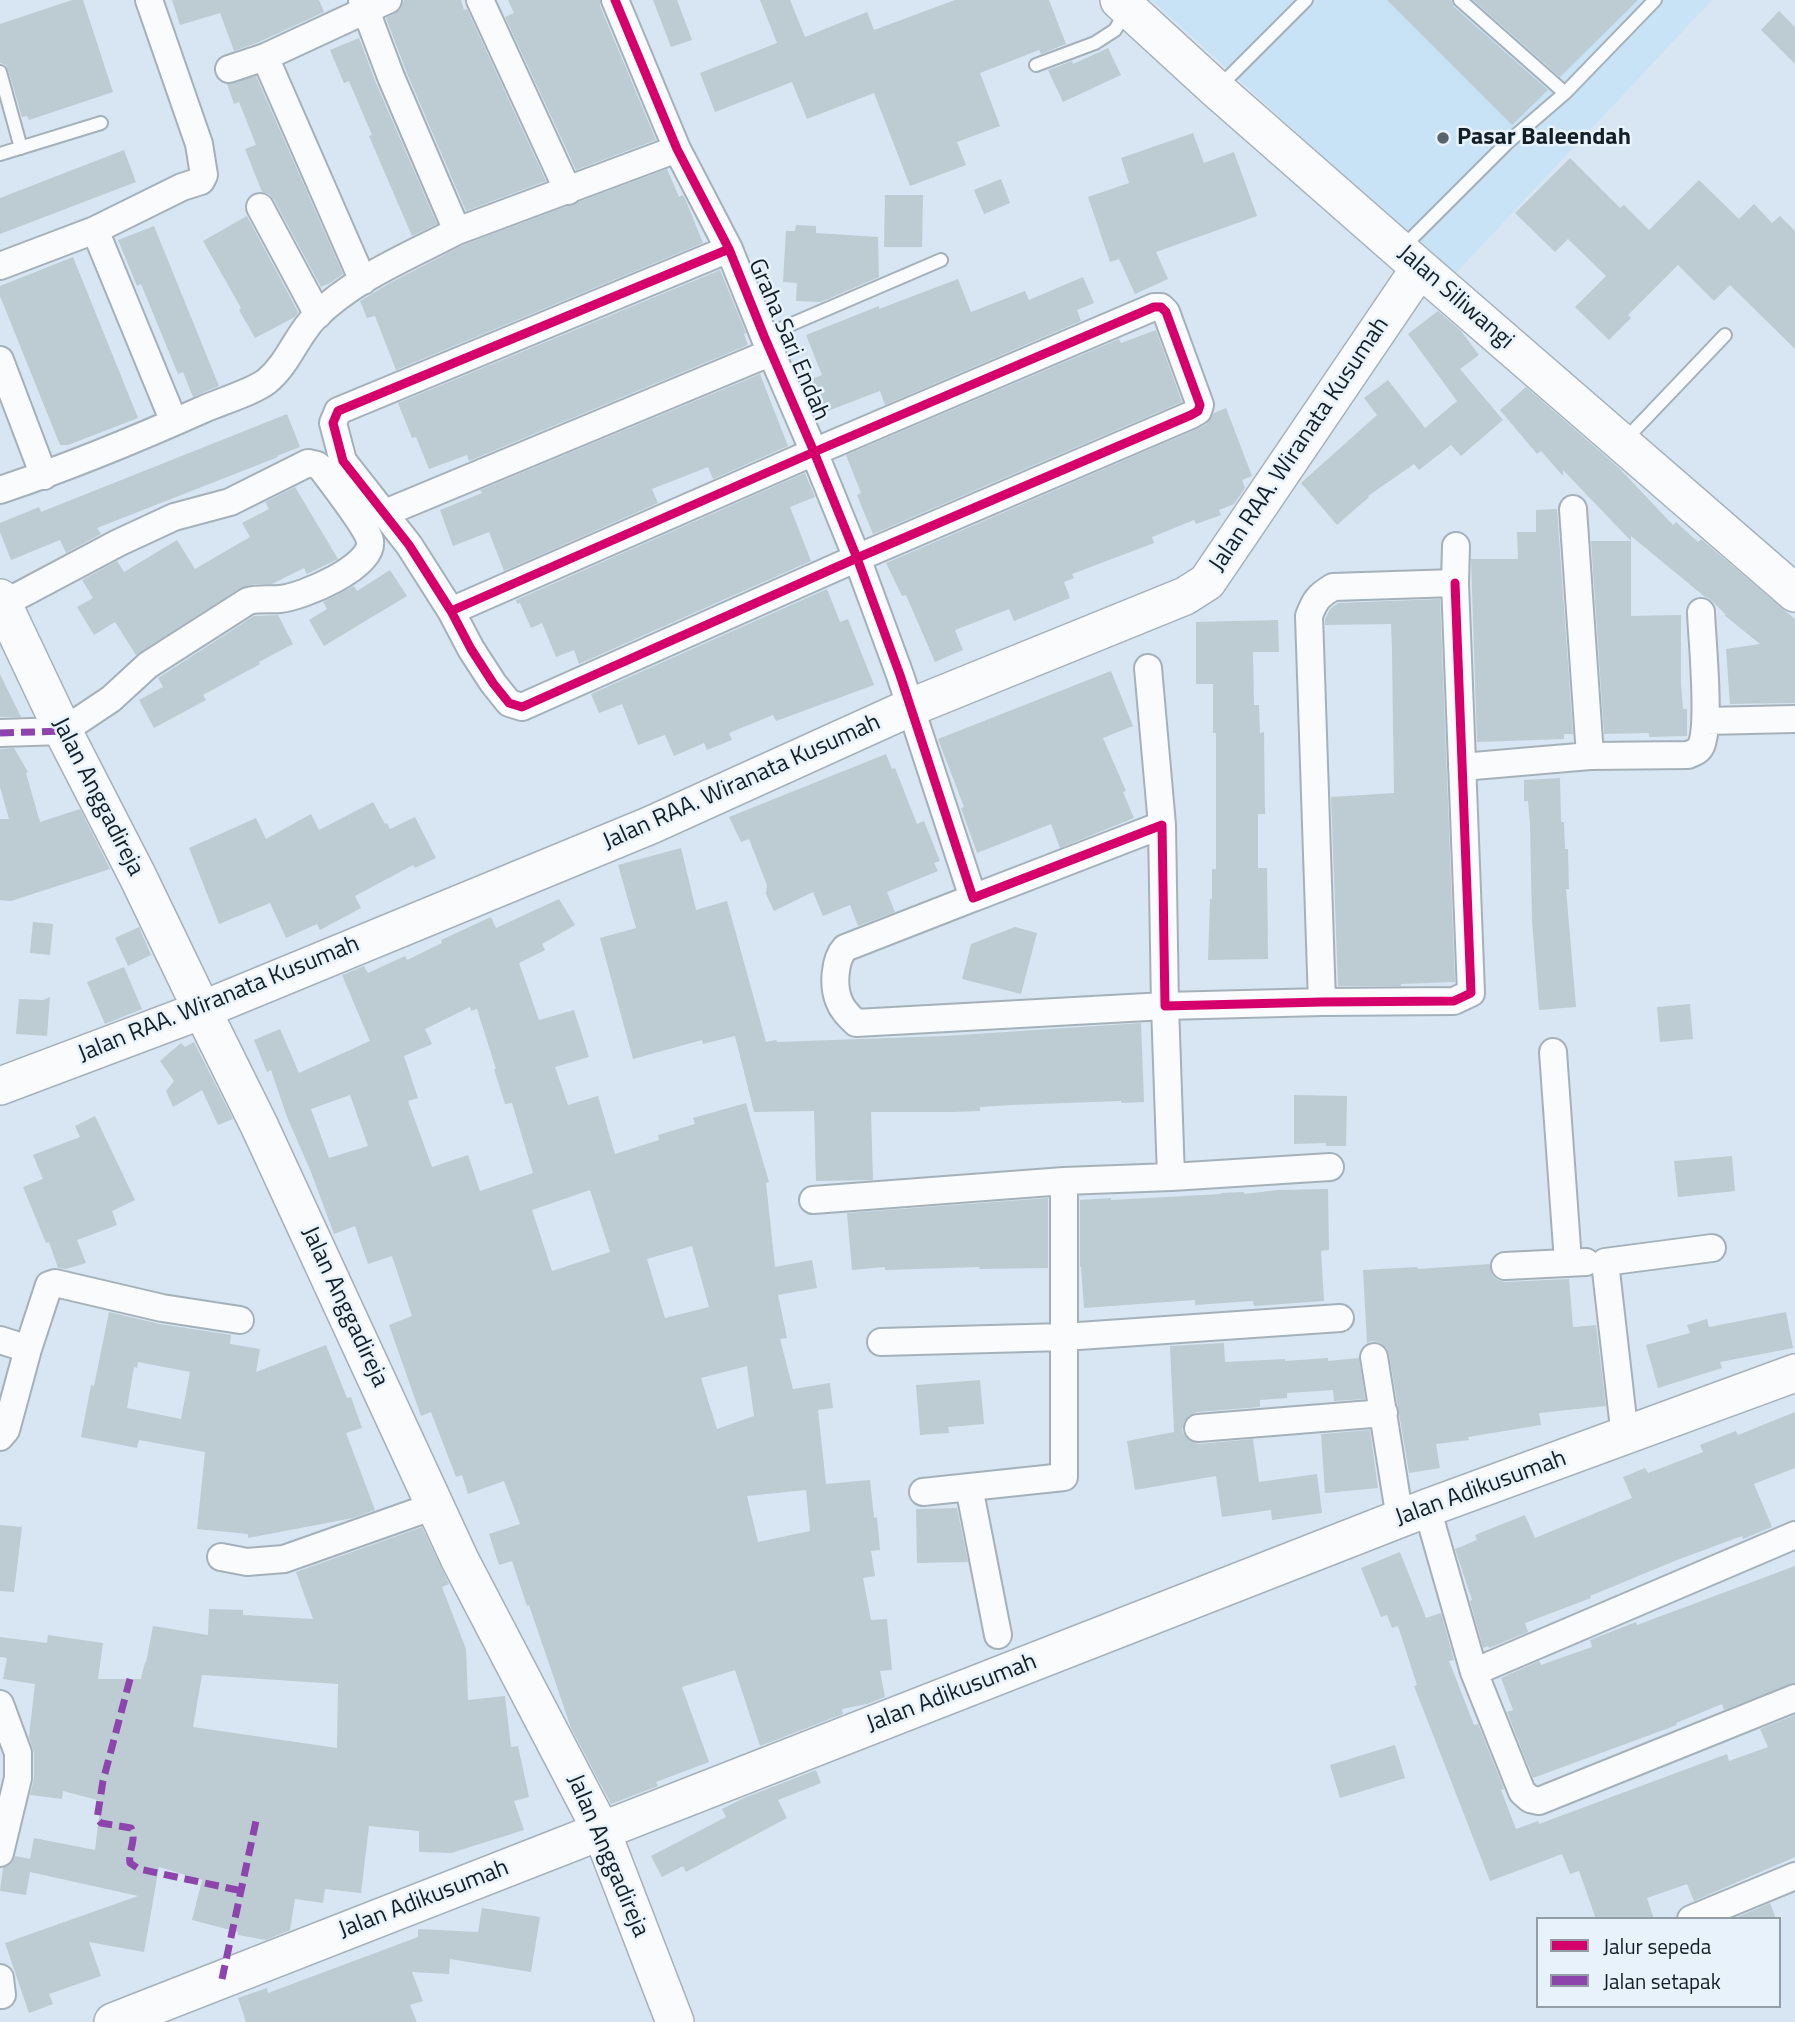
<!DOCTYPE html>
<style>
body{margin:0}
#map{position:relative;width:1795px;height:2022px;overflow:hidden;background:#d7e6f2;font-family:"Titillium Web",sans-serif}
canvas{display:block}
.legend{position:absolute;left:1536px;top:1917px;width:245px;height:91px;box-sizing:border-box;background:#e7f2fb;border:2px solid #939da6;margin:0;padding:9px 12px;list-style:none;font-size:21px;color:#141e26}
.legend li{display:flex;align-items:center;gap:14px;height:35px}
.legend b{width:35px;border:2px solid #939da6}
</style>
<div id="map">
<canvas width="1795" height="2022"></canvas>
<ul class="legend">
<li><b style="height:9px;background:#d6006c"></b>Jalur sepeda</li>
<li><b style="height:9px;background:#8e44ad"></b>Jalan setapak</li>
</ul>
</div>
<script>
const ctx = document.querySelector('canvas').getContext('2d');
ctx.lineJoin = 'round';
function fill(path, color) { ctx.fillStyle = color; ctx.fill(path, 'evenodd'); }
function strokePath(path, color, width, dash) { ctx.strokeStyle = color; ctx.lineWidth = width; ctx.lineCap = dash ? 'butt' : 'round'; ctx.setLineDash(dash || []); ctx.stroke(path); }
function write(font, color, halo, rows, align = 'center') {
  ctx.font = font + ' "Titillium Web",sans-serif'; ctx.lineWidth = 5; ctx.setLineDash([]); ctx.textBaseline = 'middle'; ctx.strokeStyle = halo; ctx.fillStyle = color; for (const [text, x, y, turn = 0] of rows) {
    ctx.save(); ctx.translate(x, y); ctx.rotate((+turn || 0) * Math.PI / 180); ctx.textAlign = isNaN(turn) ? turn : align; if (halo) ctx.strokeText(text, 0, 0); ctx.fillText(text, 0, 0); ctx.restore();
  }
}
fill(new Path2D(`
 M1152,0H1712L1453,276Z`), '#c8e2f6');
fill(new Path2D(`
 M72,0H83L113,92L29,120L27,116L22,117L8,70L6,65L0,63V24Z
 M172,0H319L324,12L259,42L234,51L220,13L180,25Z
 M404,0H461L464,10L467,9L546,181L466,211L406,71L386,18L400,10Z
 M508,0H600V6L656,140L576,170L505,17L514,13Z
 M653,0H677L692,40L671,47Z
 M760,0H790L805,37L867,12L874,30L955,0H1049L1066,44L1041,54L1039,50L980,73L1000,126L957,142L966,165L910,186L874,93L807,119L792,82L715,112L700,73L777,43Z
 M1387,0H1451L1454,7L1548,90L1512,125Z
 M1473,0H1638L1560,77Z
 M1779,11L1795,27V64L1761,30Z
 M359,38L376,83L437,224L412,236L369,136L372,135L349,81L344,83L330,50Z
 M1108,48L1121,75L1063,102L1048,70L1072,61L1073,64Z
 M256,76L343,274L330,283L321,287L274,200L269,194L262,192L245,149L256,145L239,102L234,104L227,84Z
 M1193,133L1204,163L1234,152L1257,216L1156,252L1168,279L1135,294L1119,259L1110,262L1088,197L1129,183L1121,158Z
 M124,150L136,182L0,234V198Z
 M1570,158L1620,208L1624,205L1649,230L1699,180L1739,219L1754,204L1772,223L1780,216L1795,231V349L1730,285L1714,301L1678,265L1628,315L1631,318L1609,340L1575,307L1606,276L1568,239L1555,252L1515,213Z
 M667,169L679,197L683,195L686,201L703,243L396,370L375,316L367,318L360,301L390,283L463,245Z
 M1001,179L1010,203L984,214L974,190Z
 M885,195H923L922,247H884Z
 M247,216L298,312L295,317L255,338L239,310L241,308L203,241Z
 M796,225L816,226V233L878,237L879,277L821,302L796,301L797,283L783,282L786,231H795Z
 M154,226L219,386L193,397L183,372L178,374L141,284L137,286L118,240Z
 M73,257L138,418L68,445H60L0,296V286Z
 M720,270L746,333L744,334L748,345L469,461L467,455L429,469L416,437L412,438L398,403Z
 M1083,277L1094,303L1077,310L1081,321L885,405L880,391L825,412L812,379L822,375L806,335L879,306V309L958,279L971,312L1025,291L1029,300Z
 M1438,311L1461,331L1479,355L1460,369L1503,420L1461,456L1451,445L1419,470L1414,464L1368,496L1369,497L1337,525L1301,483L1377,415L1364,398L1388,380L1425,428L1457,401L1408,334Z
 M1156,330L1182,402L873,534L857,495L861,493L846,455L1119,339L1121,343Z
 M760,374L788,446L713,479L708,467L652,489L658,503L504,571L489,532L453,546L440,510L482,493L480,490Z
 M1526,387L1619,468L1673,525L1676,522L1698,542L1701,539L1795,619V703L1730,704L1726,649L1760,644L1724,615H1726L1709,598L1705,597L1631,536V541L1563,470V476L1541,451L1537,454L1500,410Z
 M1226,408L1252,476L1242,480L1245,488L1234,504L1219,510L1221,515L1196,524L1194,520L1152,537L1154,543L1072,574L1074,578L1064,582L1070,598L1014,621L1009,609L955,630L963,650L935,662L906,595L902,596L886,563L1197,429L1207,424L1214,413Z
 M287,414L300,447L277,456L278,457L97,528L101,534L66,553L60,540L11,560L0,532V523L39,507L41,512Z
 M805,473L815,497L790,507L811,561L579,664L574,650L556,657L542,623L531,628L520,603L517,604L516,600Z
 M295,487L338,559L307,574L304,568L272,584H255L240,588L136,655L115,622L94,635L77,607L93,598L82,580L117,561L124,572L177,540L195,569L250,537L242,523L269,509L265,502Z
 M1557,509L1573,734H1564V739L1477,742L1471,559H1518L1517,532H1536V510Z
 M1591,541H1631V616L1681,615V684L1683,709H1687V736L1649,737V733L1604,734Z
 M390,570L407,596L324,646L309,620L327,609L323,602L354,586L357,591Z
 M827,589L840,622L848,619L874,685L776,721L773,715L729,733L732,740L707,750L704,743L674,756L665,735L638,745L622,704L599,713L591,694Z
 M1440,599L1455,982L1401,984V986H1338L1331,797L1394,793L1392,651L1391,624L1325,625V619L1330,609L1338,603Z
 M278,615L293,644L259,662L260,664L203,695L206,700L154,728L139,700L163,687L158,678L254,616Z
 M1278,620L1279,652H1253L1254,705H1259L1260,733L1264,732L1265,814H1258V868H1267L1268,959L1208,960L1210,899H1212V869H1216V733H1213V684H1196V622Z
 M1111,671L1133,726L1103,738L1126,791L1123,792L1134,818L1060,848L1051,824L977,853L961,808L964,807L938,739Z
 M0,674L21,717H0Z
 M14,748L28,772L26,773L40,822L80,809L110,869L11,901L0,900V819H9L0,787V749Z
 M886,754L892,769L895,768L917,824L924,821L940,861L934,863L938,871L887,892L895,912L858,926L850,905L823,916L813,892L774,911L766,894L767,885L749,839L741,842L729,817Z
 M1560,778L1561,822H1564L1565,849H1568L1569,889H1566L1576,1007L1539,1010L1532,920L1530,823L1528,801H1524V780Z
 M373,802L385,824L387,823L390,829L415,817L436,858L415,868L413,865L355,896L361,908L320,930L317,924L286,938L270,903L219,924L189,848L256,818L266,839L311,814L319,830Z
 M681,848L696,910L727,901L766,1042L776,1040L777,1042L945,1036L1141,1023L1144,1102L1121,1103V1101L1011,1105L980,1107V1111L953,1112H871L873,1180L816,1181L814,1111L754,1112L735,1036L703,1044L702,1040L633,1059L600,938L636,928L618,865Z
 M559,899L575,925L542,944L545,950L519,963L539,1020L574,1010L589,1057L555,1067L568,1105L598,1096L615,1154L659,1140L658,1135L695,1124L693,1118L746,1103L769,1182L766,1183L775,1267L812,1260L817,1288L778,1295L787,1338L780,1339L793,1389L830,1383L833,1408L818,1410L826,1484L870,1480L874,1518L877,1517L880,1550L871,1551L875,1576L863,1578L871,1620L887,1619L892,1670L880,1671L885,1697L867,1704L842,1709L843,1714L760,1746L735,1670L682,1687L709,1762L656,1782L658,1786L611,1804L571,1728L529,1605L527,1606L512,1561L499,1565L489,1534L520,1524L504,1481L468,1494L462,1475L456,1477L431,1412L421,1416L389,1325L412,1316L392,1256L368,1264L355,1226L334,1234L311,1172L287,1117L271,1070L267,1072L254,1040L280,1029L299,1073L370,1041L342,975L364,966L368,973L405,956L407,960L442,943L441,940L491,917L496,928ZM470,1007L471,1011L477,1009L496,1069H494L505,1104L512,1103L533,1173L480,1191L468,1155L432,1167L408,1101L418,1098L404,1056L432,1044L425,1029ZM350,1095L368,1146L329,1158L311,1109ZM590,1190L610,1252L552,1271L532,1210ZM692,1246L709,1307L665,1318L647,1259ZM747,1366L754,1416L717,1429L701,1378ZM806,1490L810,1531L758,1542L747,1496Z
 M33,922L53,924L50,955L30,953Z
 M139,927L151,955L128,966L115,938Z
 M1015,927L1037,933L1021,994L962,979L971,944Z
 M124,967L142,1009L105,1024L87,982Z
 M50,997L47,1036L16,1034L19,999L43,1000Z
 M1690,1004L1693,1039L1660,1042L1657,1007Z
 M194,1042L233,1119L218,1125L202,1090L173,1107L166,1091L174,1081L160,1061L181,1043L185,1047Z
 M1294,1095L1347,1096L1346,1146H1326V1143L1294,1144Z
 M95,1116L135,1200L112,1211L117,1225L77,1240L86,1263L66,1269L58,1268L49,1242L46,1243L23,1187L43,1179L33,1155L80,1137L75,1126Z
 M1732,1156L1735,1191L1678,1197L1674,1161Z
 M1328,1189L1329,1250L1321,1251L1324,1301L1254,1306L1253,1301L1195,1305V1300L1084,1308L1081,1267H1080V1200L1111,1198V1200L1221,1194V1193L1244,1192V1194L1278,1190Z
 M1048,1198V1268L980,1269L979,1267L885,1270V1267L852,1270L847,1213Z
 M1490,1264L1492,1275L1498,1280L1505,1282L1569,1279L1573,1327L1596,1325L1606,1406L1539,1413L1541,1425L1468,1437L1469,1440L1436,1444L1440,1468L1409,1473L1389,1354L1387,1348L1380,1343L1372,1341L1367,1343L1363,1270L1418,1267V1269Z
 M109,1312L160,1324L231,1335L230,1344L260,1349L256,1372L326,1345L347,1398L351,1397L362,1428L346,1433L375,1510L353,1518L248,1538V1534L197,1529L205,1452L139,1440L137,1448L81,1437L91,1385L94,1386ZM138,1362L190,1372L181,1419L127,1408L134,1367L137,1368Z
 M1786,1312L1793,1348L1720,1362L1722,1368L1658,1388L1646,1345L1690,1333L1687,1325L1707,1319L1709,1327Z
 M1224,1343L1225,1362L1285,1359V1361L1328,1358V1361L1359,1358L1365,1399L1334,1401L1333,1390L1287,1393V1398L1260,1400V1407L1197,1412L1189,1416L1184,1422L1182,1430L1185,1436L1192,1442L1199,1444L1253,1439L1259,1482L1317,1474L1322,1513L1272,1520L1271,1510L1222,1517L1216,1476L1135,1490L1127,1441L1174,1432L1170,1346Z
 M980,1380L984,1424L948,1427L949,1433L920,1435L916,1385Z
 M1795,1412V1468L1754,1484L1772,1527L1743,1539L1742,1536L1677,1560L1590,1596L1591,1598L1525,1623L1528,1632L1489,1648L1488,1646L1483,1648L1470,1601L1472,1600L1455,1549L1477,1540L1475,1535L1525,1515L1535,1538L1632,1498L1623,1477L1645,1468L1648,1473L1703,1452L1700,1445L1736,1431L1738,1435Z
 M1370,1430L1378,1488L1325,1493L1321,1434Z
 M957,1508L968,1562L917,1563L916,1509Z
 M0,1525L22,1527L14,1592L0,1591Z
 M422,1527L449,1584L442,1587L466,1649L468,1700L505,1696L511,1747L518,1746L529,1797L514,1801L524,1830L451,1853L419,1852V1831L369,1826L361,1893L325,1889L323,1903L295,1899L290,1930L266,1940L238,1935V1932L192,1920L202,1880L159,1867L144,1952L89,1942L101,1976L49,1994L53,2004L29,2013L5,1943L138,1896L30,1872L26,1895L0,1891L3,1868L11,1864L15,1856L30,1859L34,1838L95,1850L101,1801L63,1791L62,1799L30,1795L34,1778V1753L29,1737L35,1684L3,1679L7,1658L0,1657V1637L47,1643L48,1635L103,1643L98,1679H141L145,1662L146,1663L153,1626L208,1635L209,1609L243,1610V1615L313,1619L296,1572ZM202,1675L338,1684L337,1748L193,1727Z
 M1400,1552L1426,1618L1441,1613L1454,1660L1449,1661L1474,1725L1478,1724L1504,1789L1501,1790L1516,1829L1538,1821L1539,1824L1727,1754L1729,1761L1768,1747L1760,1729L1795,1715V1857L1694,1901L1687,1884L1647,1898L1654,1919H1596L1579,1871L1570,1874L1562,1854L1490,1881L1414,1686L1417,1685L1398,1626L1392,1628L1387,1615L1381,1617L1361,1568Z
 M1795,1566V1683L1724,1710L1722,1704L1676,1723L1677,1725L1533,1778L1507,1712L1513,1710L1501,1678L1539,1661L1541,1665L1592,1647L1590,1640L1636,1622L1637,1625Z
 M1395,1745L1405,1778L1340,1798L1330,1765Z
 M816,1770L821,1783L778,1800L787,1818L686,1872L683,1866L662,1877L651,1856L726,1817L722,1809L744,1798Z
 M1770,1903L1776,1919H1733Z
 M482,1908L540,1917L531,1972L450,1959L449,1974L412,1972L423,2001L410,2005L417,2022H246L238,1998L267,1988L268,1993L418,1937V1929L478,1932Z`), '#bdcbd2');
const service = new Path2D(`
 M1460,0L1565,93
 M1036,65L1095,43L1115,30L1126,11
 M0,72L21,148
 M1219,87L1306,0
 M0,154L101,123
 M1403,247L1507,143L1565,93L1655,0
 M764,336L941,260
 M1623,442L1725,335`);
const minor = new Path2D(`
 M480,0L568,191
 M615,0L677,149L729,249L764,336L814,452L857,558L900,675L973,898L1162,825L1165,1006L1322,1002L1454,1001L1471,993L1455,583
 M265,57L363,281
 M229,69L265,57L388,0
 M260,207L318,315
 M95,230L182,187L201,181L204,175L199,144L149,0
 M457,231L677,149
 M0,266L95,230L174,422
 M0,360L44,476
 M0,490C69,467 137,439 204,409C220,402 255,391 267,381C288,364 297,335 315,317C354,278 409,256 457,231L391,77L362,0
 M1573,509L1590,756
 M385,513L772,352
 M451,611L814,452L1154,307H1161L1166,312L1200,405L1198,411L1191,415L857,558L522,707L509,703L493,683L471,649L451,611L409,545L343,461L333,423L338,411L729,249
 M1148,668L1162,825
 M1706,721L1795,719
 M0,733L63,731L111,699L148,665L248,601C260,598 269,600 280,599C302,597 374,567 370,541C367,527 332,483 322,469L317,465L308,463L230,502L174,517L118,543L3,604
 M1462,767L1590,756L1688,755C1693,753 1699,751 1701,746C1711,724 1702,640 1701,612
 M1322,1002L1309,616C1315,600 1318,596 1333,587L1455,583L1456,546
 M1553,1052L1568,1262
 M1171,1177L1330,1167
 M813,1200L1064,1181
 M1505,1266L1586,1262
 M0,1340L28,1349
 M881,1342L1064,1337L1340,1318
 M1374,1357L1400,1519
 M1198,1428L1384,1413
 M0,1437L6,1430L28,1349L49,1285L55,1283L162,1308L240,1320
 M1625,1437L1605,1262L1712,1248
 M969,1487L998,1635
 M923,1492L1064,1477V1181L1171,1177L1165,1006L856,1023C850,1017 842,1010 839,1001C833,987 834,960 845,948L973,898
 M1427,1508L1474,1672L1522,1792L1530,1799L1539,1801L1795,1698
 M221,1557L247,1562L284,1559L417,1512L434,1504
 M1474,1672L1795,1535
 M0,1704L18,1753V1778L0,1853
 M1691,1919L1795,1876
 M0,1978L2,1995`);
const secondary = new Path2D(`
 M1119,0L1216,89L1420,268L1795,593
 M0,598L63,731L138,877L202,1010L259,1125L460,1560L601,1830L675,2022
 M0,1086L202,1010L651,825L909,708L1185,596L1207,582L1420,268
 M113,2022L1427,1508L1795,1373`);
strokePath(service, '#a5b1ba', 16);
strokePath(minor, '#a5b1ba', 30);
strokePath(secondary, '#a5b1ba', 40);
strokePath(service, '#f9fbfd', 12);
strokePath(minor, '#f9fbfd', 26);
strokePath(secondary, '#f9fbfd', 37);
strokePath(new Path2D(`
 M0,733L63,731
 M130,1679L103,1781L97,1819L101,1823L131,1828C137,1839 128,1851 130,1863L139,1869L242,1891
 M222,1979L256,1821`), '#8e44ad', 7, [14, 7]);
strokePath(new Path2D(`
 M615,0L677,149L729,249L764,336L814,452L857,558L900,675L973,898L1162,825L1165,1006L1322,1002L1454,1001L1471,993L1455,583
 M451,611L814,452L1154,307H1161L1166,312L1200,405L1198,411L1191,415L857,558L522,707L509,703L493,683L471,649L451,611L409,545L343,461L333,423L338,411L729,249`), '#d6006c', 9);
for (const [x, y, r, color] of [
 [1443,138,7,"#58646d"]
]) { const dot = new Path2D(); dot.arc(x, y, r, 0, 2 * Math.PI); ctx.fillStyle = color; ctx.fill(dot); strokePath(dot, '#e7f2fb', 2.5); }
write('bold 24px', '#141e26', '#e7f2fb', [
 ["Pasar Baleendah",1457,138]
], 'left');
write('24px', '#141e26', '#e7f2fb', [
 ["Jalan Siliwangi",1455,298,41],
 ["Graha Sari Endah",788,340,67],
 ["Jalan RAA. Wiranata Kusumah",1300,445,-56],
 ["Jalan RAA. Wiranata Kusumah",742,783,-24],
 ["Jalan Anggadireja",97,797,63],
 ["Jalan RAA. Wiranata Kusumah",219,1000,-22],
 ["Jalan Anggadireja",344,1307,65],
 ["Jalan Adikusumah",1481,1489,-20],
 ["Jalan Adikusumah",952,1694,-21],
 ["Jalan Anggadireja",607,1856,67],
 ["Jalan Adikusumah",424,1900,-21]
]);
</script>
